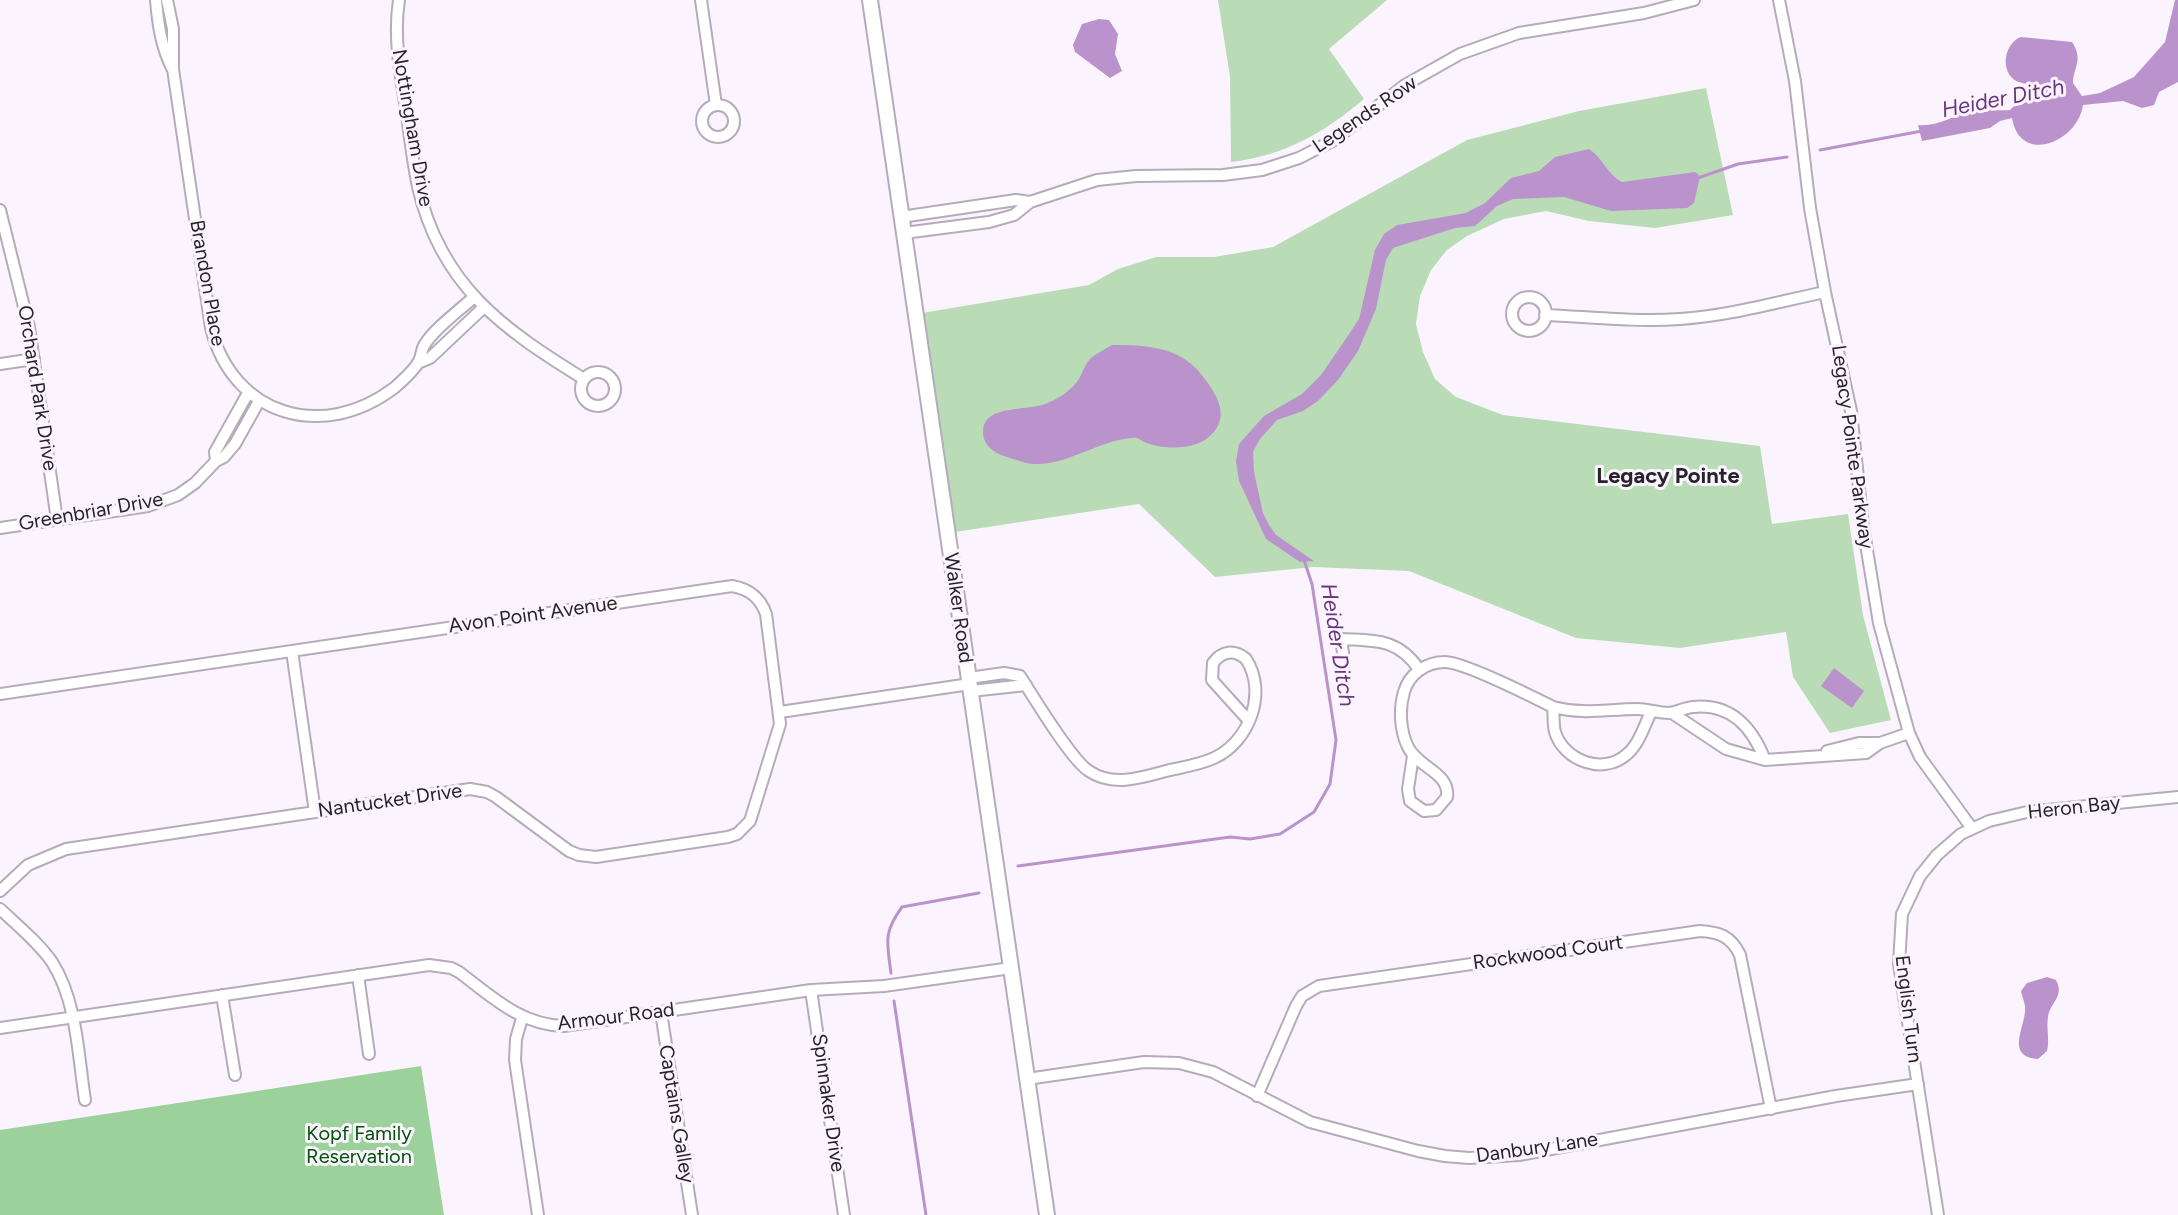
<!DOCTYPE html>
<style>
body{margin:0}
canvas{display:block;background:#fbf4ff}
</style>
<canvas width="2178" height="1215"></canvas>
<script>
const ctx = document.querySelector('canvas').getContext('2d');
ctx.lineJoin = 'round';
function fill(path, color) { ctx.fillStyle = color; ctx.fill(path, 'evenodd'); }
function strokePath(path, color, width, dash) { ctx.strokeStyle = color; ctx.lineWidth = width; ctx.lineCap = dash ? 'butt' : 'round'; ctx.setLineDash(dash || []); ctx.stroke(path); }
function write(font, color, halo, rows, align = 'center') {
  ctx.font = font + ' Figtree,sans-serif'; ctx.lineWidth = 6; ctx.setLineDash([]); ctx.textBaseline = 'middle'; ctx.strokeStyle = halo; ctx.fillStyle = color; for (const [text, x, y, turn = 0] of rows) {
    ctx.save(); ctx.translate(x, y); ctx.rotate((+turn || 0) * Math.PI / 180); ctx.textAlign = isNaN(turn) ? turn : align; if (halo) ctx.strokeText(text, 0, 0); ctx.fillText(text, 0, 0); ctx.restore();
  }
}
fill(new Path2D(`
 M1218,0H1387L1329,49L1364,99C1324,133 1284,156 1231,162L1230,77Z
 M1706,88L1733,215L1655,228L1589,221L1546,211L1504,219L1467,236L1447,250L1431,270L1420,296L1416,324L1423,352L1435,379L1456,397L1503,415L1760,446L1772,524L1848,514L1863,615L1891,720L1830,733L1793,677L1786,632L1680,648L1576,638L1409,571L1313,567L1215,577L1139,504L955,532L922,313L1089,285L1118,269L1156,257H1214L1273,247L1467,140L1579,111Z`), '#b9dcb7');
fill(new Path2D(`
 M421,1066L444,1215H0V1130Z`), '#9dd19b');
fill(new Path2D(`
 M2175,0H2178V82L2159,92L2154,105L2142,108L2123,101L2083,105C2078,142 2020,166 2012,118L2000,121L1990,128L1922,141L1918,125C1937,127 1952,116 1970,112C1982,109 1997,111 2010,110L2016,104L2039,98V86L2035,83C2034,83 2023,84 2022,83C1999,78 2002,44 2021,37L2072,42C2084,60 2073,68 2073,83L2082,96L2100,93L2134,77L2165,42Z
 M1099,19L1109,20L1118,34L1115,54L1122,71L1110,78L1075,52L1073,45L1082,24Z
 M1589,149C1603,158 1607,174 1622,182L1695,172L1700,176L1694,203L1687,208L1611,211L1564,197L1513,199L1497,206L1475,226L1455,228L1393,248L1386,260L1376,309L1358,351L1338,380L1318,401L1303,411L1277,420L1260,439L1253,452L1254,472L1263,513L1269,525L1276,535L1314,561L1300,562L1266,539L1239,481L1236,462L1239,444L1264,416L1302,394L1321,375L1343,343L1359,319L1375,250L1384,234L1397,225L1466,213L1485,203L1511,178L1539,171L1555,157Z
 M1112,345C1144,345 1179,346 1201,374C1214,391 1231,413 1213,433C1198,451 1163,450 1144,442C1139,440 1139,437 1133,438C1098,440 1068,466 1033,464C1023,463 1014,459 1004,456C992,452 982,443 983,430C984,405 1027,411 1045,404C1058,399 1071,391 1079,379C1083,372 1085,364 1091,358C1097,353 1105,349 1112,345Z
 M1834,668L1864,691L1852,708L1821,686Z
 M2047,977L2056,980C2065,997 2050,1002 2048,1017C2046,1028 2050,1039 2047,1051L2038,1059C2006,1057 2024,1029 2025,1011C2026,1004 2022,997 2021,991L2027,983Z`), '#bb93cc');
strokePath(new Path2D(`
 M1820,150L1922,131
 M1698,178L1738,164L1787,157
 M1018,866L1230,837L1250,839L1280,834L1314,812L1330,784L1336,740L1312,584L1304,560
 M891,973C887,942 883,933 902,907L979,893
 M894,1001L926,1215`), '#bb93cc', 3);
const street = new Path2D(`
 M156,0C158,24 161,46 172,68
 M167,0L173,29V69L211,328C233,416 323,442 394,388C402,381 414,371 419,361C422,356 421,349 425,344C435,328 460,310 474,297
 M399,0C393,39 401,77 407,115C410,139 413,163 418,187C441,286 503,329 584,379
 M701,0L716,105
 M1779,0L1795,81L1810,208L1825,292L1851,411L1863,526L1879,623L1909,733L1920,757L1971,827
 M702 121a16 16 0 1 1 32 0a16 16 0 1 1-32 0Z
 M0,210L29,327L57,520
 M901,217L1016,200L1030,202
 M904,233L989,222L1014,215L1030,202L1097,180L1136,176L1223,175L1262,170L1299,158L1334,140L1405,85L1460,54L1519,33L1644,13L1694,0
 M1512 314a17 17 0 1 1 34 0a17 17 0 1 1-34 0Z
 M1545,315C1590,317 1635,322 1680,319C1729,316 1777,302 1825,292
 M418,363L430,358L483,308
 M0,364L34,359
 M581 389a17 17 0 1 1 34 0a17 17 0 1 1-34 0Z
 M216,461L215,452L248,393
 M0,528L148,506L178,495L195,483L216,461L224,457L235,444L259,401
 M292,651L315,812
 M1343,653L1341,639C1376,641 1397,638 1419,669
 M969,678L1004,673L1020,676C1033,696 1071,760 1089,771C1112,787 1141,778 1166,771C1182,767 1199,765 1214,758C1249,742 1268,693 1246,659C1234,649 1222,651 1213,663L1212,680L1249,721
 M971,691L1026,685
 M0,694L732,586C749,589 760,597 766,614L780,724L750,821L737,834L728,837L596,857L579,855L569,851L496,797L487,792L470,789L66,849L28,865L0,891
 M1553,707C1554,715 1553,725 1555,732C1564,761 1603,775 1626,755C1639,745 1644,726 1651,712
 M780,712L970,684
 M1672,713L1726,749L1765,760L1866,753L1880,743L1909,733
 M1827,751L1859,743H1880
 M1413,756L1408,789L1410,801L1424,811L1436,810L1447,797C1450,772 1418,768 1408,747C1400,731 1399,709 1404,692C1409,674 1426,662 1445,662C1464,662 1533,697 1553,707C1584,715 1607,709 1638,709C1648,709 1658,713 1669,713C1677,712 1684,708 1693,707C1731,703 1752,727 1765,760
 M0,909C18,926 38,942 52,962C77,1001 78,1055 85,1100
 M358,975L369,1054
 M811,990L844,1215
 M222,995L235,1075
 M661,1012L692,1215
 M522,1018L516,1039L515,1060L538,1215
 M0,1028L429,965L451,968L459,972C492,997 521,1025 564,1026L811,990L884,986L1011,968
 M1027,1079L1144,1062L1179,1063L1213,1072L1310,1122L1418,1151L1445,1156L1469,1158L1519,1155L1836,1096L1918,1084
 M1257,1096L1296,1006L1302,996L1319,986L1700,931C1719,932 1731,936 1740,955L1771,1109
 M1938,1215L1899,964L1902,914L1920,876L1937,855L1961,834L1989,821L2027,812L2178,797`);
const secondary = new Path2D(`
 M870,0L1047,1215`);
strokePath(street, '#b5acb9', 14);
strokePath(secondary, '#b5acb9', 18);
strokePath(street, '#fff', 10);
strokePath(secondary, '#fff', 14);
write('20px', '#272428', '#fbf4ff', [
 ["Legends Row",1365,115,-34],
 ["Nottingham Drive",412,128,80],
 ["Brandon Place",207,283,80],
 ["Orchard Park Drive",37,388,81],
 ["Legacy Pointe Parkway",1852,447,82],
 ["Greenbriar Drive",91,512,-10],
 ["Walker Road",958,608,82],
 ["Avon Point Avenue",533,615,-8],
 ["Nantucket Drive",390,801,-8],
 ["Heron Bay",2074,808,-6],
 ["Rockwood Court",1548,953,-8],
 ["English Turn",1908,1009,83],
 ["Armour Road",616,1017,-7],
 ["Spinnaker Drive",828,1103,82],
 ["Captains Galley",676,1114,81],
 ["Danbury Lane",1537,1148,-8]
]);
write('20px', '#015109', '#fbf4ff', [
 ["Kopf Family",359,1134],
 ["Reservation",359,1157]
]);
write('italic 22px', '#68367c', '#fbf4ff', [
 ["Heider Ditch",2003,99,-11],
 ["Heider Ditch",1337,645,81]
]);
write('bold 22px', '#272428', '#fbf4ff', [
 ["Legacy Pointe",1668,477]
]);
</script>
